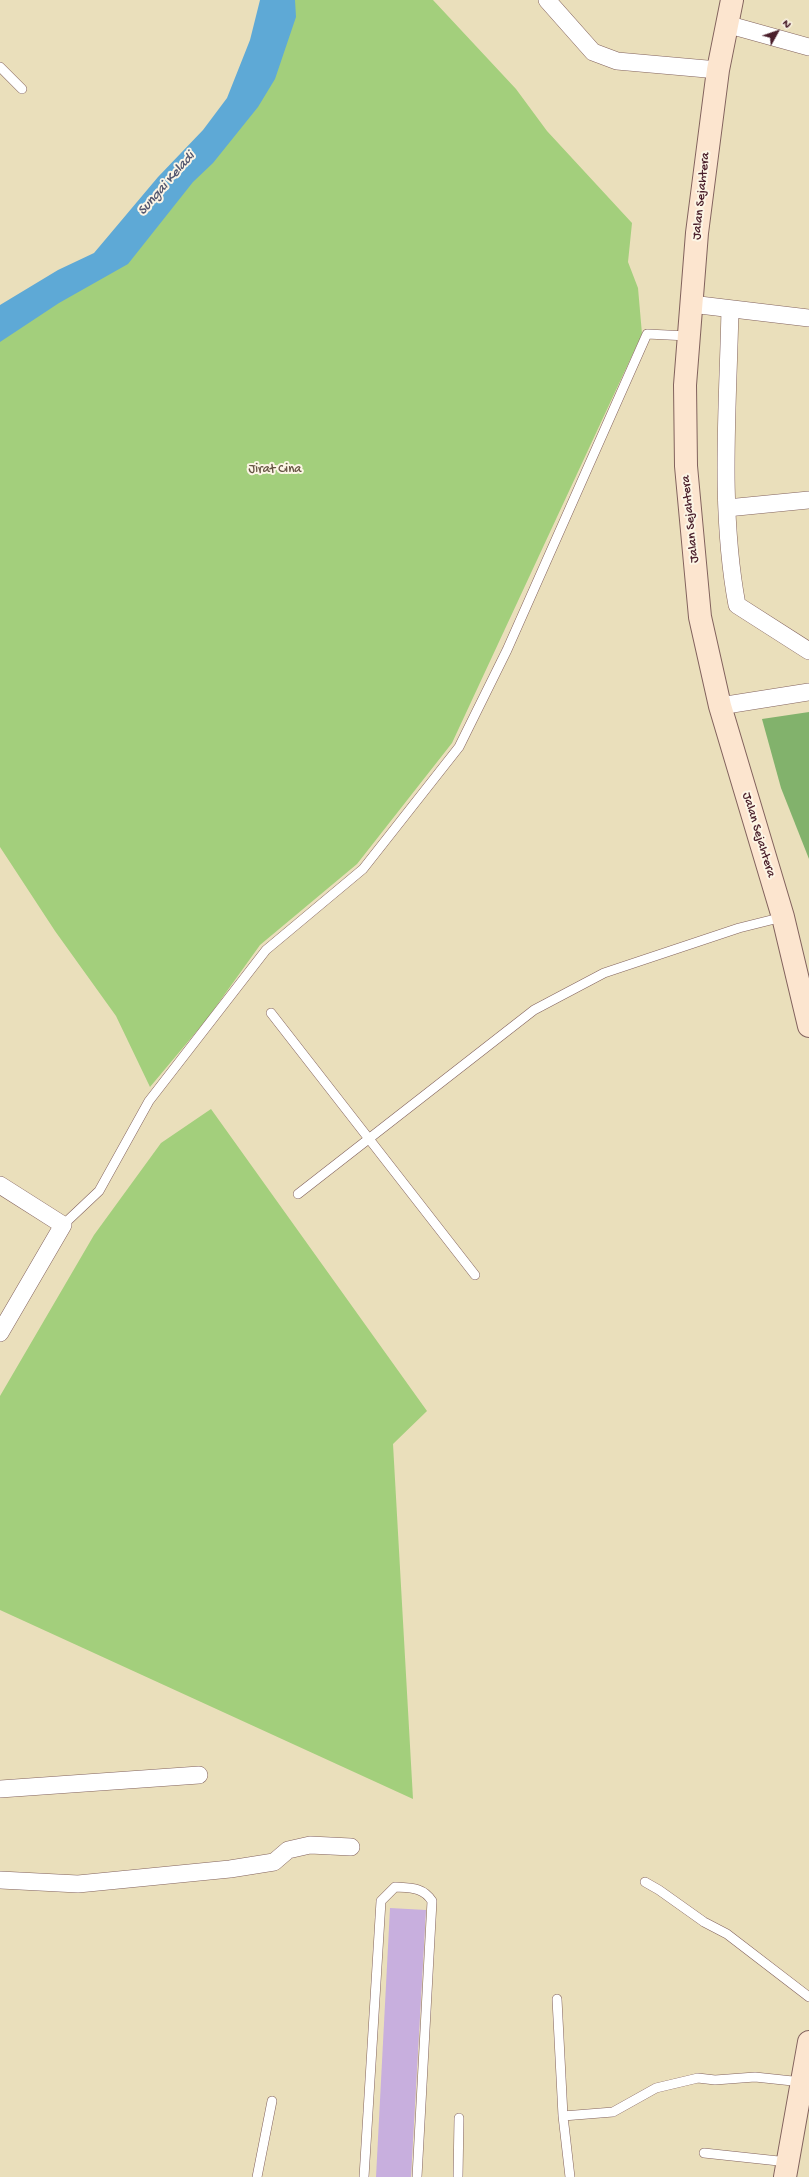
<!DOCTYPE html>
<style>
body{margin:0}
#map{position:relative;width:809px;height:2177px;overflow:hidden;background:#eadfbb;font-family:"Gochi Hand",sans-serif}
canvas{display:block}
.north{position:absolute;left:757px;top:12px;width:40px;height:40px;-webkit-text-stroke:3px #fcf5e5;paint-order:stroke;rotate:50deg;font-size:11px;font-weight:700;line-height:16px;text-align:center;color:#4a1f2b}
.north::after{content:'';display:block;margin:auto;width:14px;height:18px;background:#4a1f2b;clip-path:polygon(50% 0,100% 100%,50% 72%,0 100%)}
</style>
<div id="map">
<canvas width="809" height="2177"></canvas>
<div class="north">N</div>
</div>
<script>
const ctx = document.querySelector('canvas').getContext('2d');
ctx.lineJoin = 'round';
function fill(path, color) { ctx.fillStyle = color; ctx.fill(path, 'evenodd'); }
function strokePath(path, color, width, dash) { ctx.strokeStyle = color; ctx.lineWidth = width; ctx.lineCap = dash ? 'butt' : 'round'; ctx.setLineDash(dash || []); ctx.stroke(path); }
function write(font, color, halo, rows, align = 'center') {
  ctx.font = font + ' "Gochi Hand",sans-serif'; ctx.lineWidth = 4; ctx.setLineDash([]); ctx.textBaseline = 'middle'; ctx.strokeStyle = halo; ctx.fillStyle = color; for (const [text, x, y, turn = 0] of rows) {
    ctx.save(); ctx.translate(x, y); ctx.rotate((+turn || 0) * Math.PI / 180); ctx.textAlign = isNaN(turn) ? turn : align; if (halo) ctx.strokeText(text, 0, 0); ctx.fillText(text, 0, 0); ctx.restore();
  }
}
fill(new Path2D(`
 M273,0H433L516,89L547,131L632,223L628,262L638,288L642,334L452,743L357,864L260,945L207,1019L150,1087L116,1016L55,931L0,847V316L77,277L226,114Z
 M211,1109L427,1411L393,1444L413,1799L0,1610V1396L94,1235L161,1143Z`), '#a3cf7c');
fill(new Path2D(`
 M809,712V859L781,788L762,719Z`), '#82b26c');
fill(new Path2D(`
 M260,0H295L296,17L275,79L258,107L213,163L193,182L128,264L59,303L0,342V305L58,270L94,253L158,177L203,130L227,98L250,40Z`), '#5ea9d6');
fill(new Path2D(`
 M390,1908L426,1910L411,2177H376Z`), '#c8afde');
const lane = new Path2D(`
 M0,67L22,89
 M271,1013L475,1275
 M298,1194L534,1010L604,973L739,928L783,917
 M63,1225L99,1191L149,1101L266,950L363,869L459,747L507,650L647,334L688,336
 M645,1882L659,1890L704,1922L727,1934L809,1997
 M557,1999L563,2116L570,2177
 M563,2116L613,2112L656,2088L698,2078L715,2080L755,2077L802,2082
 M704,2153L788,2162
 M257,2177L272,2101
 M364,2177L381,1901L395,1887C411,1888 423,1887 432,1901L417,2177
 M458,2177L459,2118`);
const street = new Path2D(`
 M547,0L593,52L617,61L718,70
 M726,24L809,47
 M691,304L809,318
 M730,309C728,407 719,508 737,605L809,651
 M727,508L809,500
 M720,706L809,692
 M0,1185L63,1225L0,1333
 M0,1789L199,1775
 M0,1880L78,1884L230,1869L274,1862L288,1850L310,1845L351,1847`);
const secondary = new Path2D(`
 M732,0L718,70L697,233L685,385L686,466L700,617L720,706L783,917L809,1026
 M785,2177L809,2042`);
strokePath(lane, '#82625d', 10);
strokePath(street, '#82625d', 18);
strokePath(secondary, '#82625d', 24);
strokePath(lane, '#fff', 9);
strokePath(street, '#fff', 17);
strokePath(secondary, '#fce5cf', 22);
write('13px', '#4a1f2b', '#fcf5e5', [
 ["Jalan Sejahtera",702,196,-84],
 ["Jalan Sejahtera",691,519,-96],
 ["Jalan Sejahtera",758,835,73]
]);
write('13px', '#655443', '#fcf5e5', [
 ["Jirat Cina",275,470]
]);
write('italic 14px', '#52566f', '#fcf5e5', [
 ["Sungai Keladi",167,184,-49]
]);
</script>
